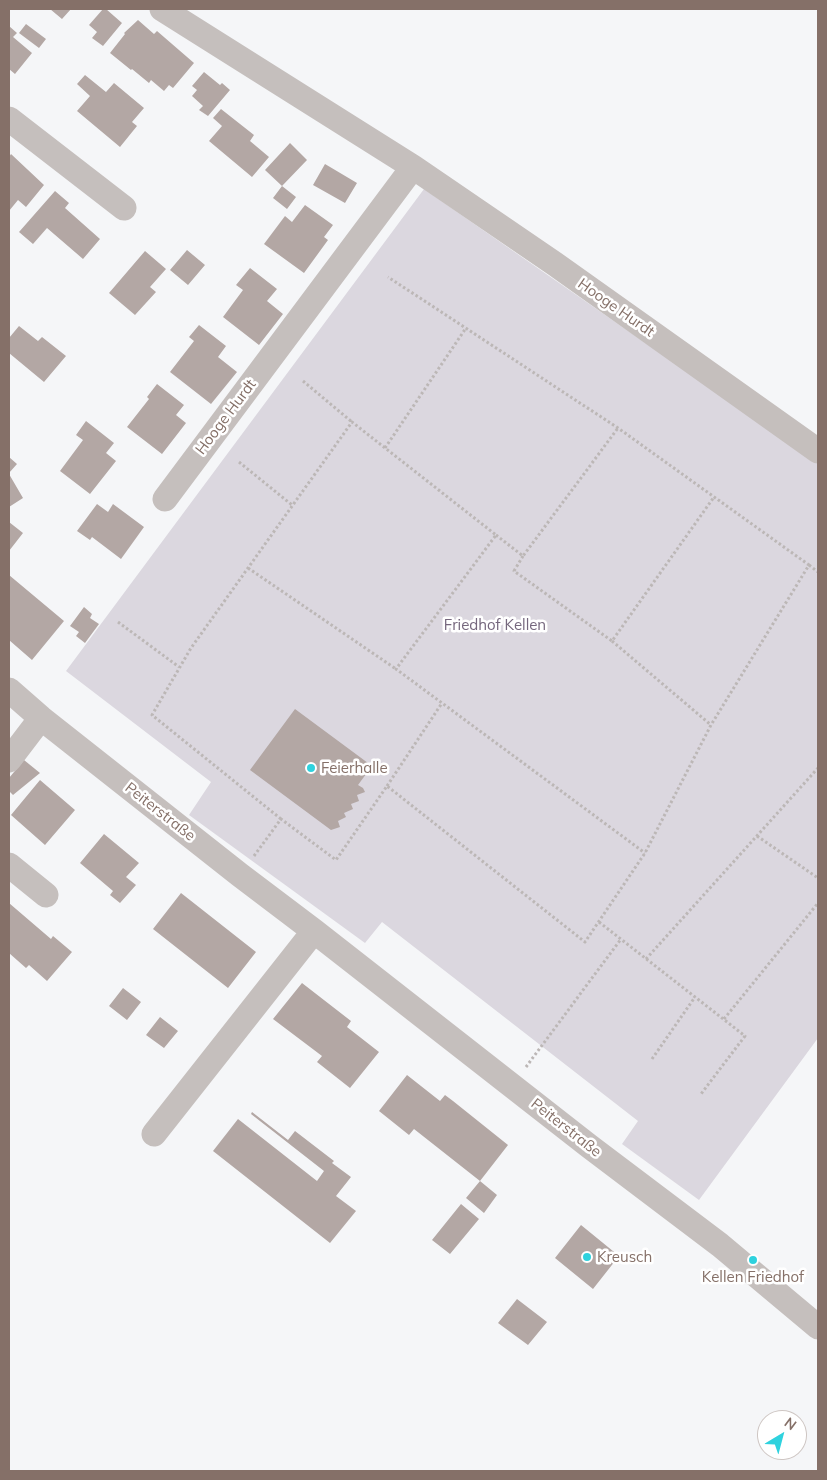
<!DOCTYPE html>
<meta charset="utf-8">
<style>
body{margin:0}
#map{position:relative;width:827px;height:1480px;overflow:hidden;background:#f5f6f8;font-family:Mulish,sans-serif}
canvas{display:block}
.frame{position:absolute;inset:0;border:10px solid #857068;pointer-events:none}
.north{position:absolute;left:757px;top:1410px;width:50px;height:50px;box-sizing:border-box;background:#fff;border:1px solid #cec6c3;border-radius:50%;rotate:37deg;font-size:14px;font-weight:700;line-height:20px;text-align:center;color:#857068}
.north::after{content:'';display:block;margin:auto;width:18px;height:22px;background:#2fd2de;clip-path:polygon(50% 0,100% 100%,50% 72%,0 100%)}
</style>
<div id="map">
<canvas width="827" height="1480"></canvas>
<div class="frame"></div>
<div class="north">N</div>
</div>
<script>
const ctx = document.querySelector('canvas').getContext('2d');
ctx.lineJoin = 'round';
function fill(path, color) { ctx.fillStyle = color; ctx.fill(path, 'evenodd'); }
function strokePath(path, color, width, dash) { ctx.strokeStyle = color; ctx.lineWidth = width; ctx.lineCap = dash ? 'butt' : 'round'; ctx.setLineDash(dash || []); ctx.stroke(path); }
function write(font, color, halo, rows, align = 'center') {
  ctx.font = font + ' Mulish,sans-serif'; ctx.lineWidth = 5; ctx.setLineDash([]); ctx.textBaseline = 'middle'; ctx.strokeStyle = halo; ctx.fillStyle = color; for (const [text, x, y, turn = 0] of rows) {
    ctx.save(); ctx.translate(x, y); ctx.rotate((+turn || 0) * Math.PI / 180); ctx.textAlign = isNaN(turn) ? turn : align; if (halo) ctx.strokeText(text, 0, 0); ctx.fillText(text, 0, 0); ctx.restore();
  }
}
fill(new Path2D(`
 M424,189L818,463V1038L699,1200L622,1144L638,1121L382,922L365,943L189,815L211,782L66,671Z`), '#dbd7df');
fill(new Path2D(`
 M50,9H71L62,19Z
 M103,9H106L122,23L103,46L92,38L97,32L89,25Z
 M138,20L154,34L157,31L194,63L173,88L169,85L164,91L151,80L149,83L132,69L131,70L110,53L125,34L124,33Z
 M26,24L46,39L39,48L19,33Z
 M9,26L17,33L13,37L32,53L15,74L9,69Z
 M204,72L220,85L222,83L230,90L208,116L199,110L203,106L192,96L197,90L192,86Z
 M85,75L106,92L114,83L144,108L132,122L137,126L120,147L77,111L90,96L77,84Z
 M221,109L254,135L250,141L269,157L252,177L209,141L222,126L213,118Z
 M290,143L307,160L282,186L265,170Z
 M11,154L44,185L26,207L18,200L9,211V157Z
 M325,164L357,183L345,203L313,185Z
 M282,186L296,197L287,209L273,198Z
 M55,191L69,203L65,208L100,239L83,259L47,228L33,244L19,232Z
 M305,205L333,225L324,237L328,240L304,273L264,244L285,216L292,222Z
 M187,250L205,265L188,285L170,270Z
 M145,251L166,269L150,287L156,292L135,315L109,293Z
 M250,268L277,289L267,301L283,314L259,345L223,317L243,290L236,285Z
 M199,325L226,346L218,357L237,372L211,404L170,372L194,341L189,337Z
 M19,326L38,341L42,337L66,356L44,382L9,353V338Z
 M157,384L184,405L176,415L186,423L162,454L127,427L149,399L147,397Z
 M86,421L114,443L106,453L116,461L90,494L60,471L83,440L76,435Z
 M9,457L17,464L9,473Z
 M9,474L23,498L9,507Z
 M97,504L108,512L113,504L144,527L121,559L92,537L90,540L77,531Z
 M9,522L23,533L9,551Z
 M9,575L64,621L32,660L9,640Z
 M84,607L92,614L90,618L99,624L85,643L76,636L79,632L70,626Z
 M295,709L372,766L358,785L363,788L365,792L357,795L359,801L351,804L353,809L344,813L346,817L338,821L340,827L331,830L250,770Z
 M24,760L40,773L13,795L9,791V778Z
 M40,780L75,810L45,845L11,815Z
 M104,834L139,863L126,877L136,885L120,903L110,895L113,891L80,863Z
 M181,893L256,952L228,988L153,929Z
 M9,903L51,939L53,936L72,952L47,981L29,965L26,968L9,953Z
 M302,983L351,1021L347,1027L379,1052L350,1088L317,1062L322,1056L273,1019Z
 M123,988L141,1002L127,1020L109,1006Z
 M160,1017L178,1031L164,1048L146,1035Z
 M407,1075L440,1101L445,1095L453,1101L508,1145L480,1181L497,1195L484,1213L466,1198L480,1181L414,1129L409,1135L379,1111Z
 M252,1112L288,1140L295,1131L334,1161L332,1163L351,1177L336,1196L356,1211L330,1243L213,1151L238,1119L317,1181L324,1171L251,1114Z
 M461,1204L479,1219L450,1254L432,1240Z
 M581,1225L619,1256L593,1289L555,1258Z
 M517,1299L547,1322L528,1345L498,1323Z`), '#b3a7a4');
strokePath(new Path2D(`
 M303,381L352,422
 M385,448L466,328
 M239,462L292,505
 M496,535L523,556L618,428
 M523,556L514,571L612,641L714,497
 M809,565L818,572
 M248,568L396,669
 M118,622L179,667
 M612,641L711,725
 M387,786L442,703
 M281,819L152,715L191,648L352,422L496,535L396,669L645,853
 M757,836L818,878
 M254,856L281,819L336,860L387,786L585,942L645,853L711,725L809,565L618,428L388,277
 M599,922L745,1036L701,1094
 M646,959L818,768
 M724,1019L818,903
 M652,1059L695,997
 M526,1067L621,939`), '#bcb7b6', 3, [2.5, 2.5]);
strokePath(new Path2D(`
 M162,9L413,167L555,264L818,451
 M9,119L124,208
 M165,499L413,167
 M9,690L41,718L240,875L314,931L589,1146L720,1245L818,1327
 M9,760L41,718
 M9,865L46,895
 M154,1134L314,931`), '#c5bfbd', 25);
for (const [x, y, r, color] of [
 [311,768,5,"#2fd2de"],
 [587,1257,5,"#2fd2de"],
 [753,1260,5,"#2fd2de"]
]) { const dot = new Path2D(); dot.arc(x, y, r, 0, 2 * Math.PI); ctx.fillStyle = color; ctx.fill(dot); strokePath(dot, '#fff', 2); }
write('15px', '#857068', '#fff', [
 ["Hooge Hurdt",616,308,35],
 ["Hooge Hurdt",226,417,-53],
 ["Peiterstraße",160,812,38],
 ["Peiterstraße",566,1128,38]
]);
write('15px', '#75677d', '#fff', [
 ["Friedhof Kellen",495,625]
]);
write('15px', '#857068', '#fff', [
 ["Feierhalle",321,768],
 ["Kreusch",597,1257],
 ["Kellen Friedhof",753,1277,"center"]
], 'left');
</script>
